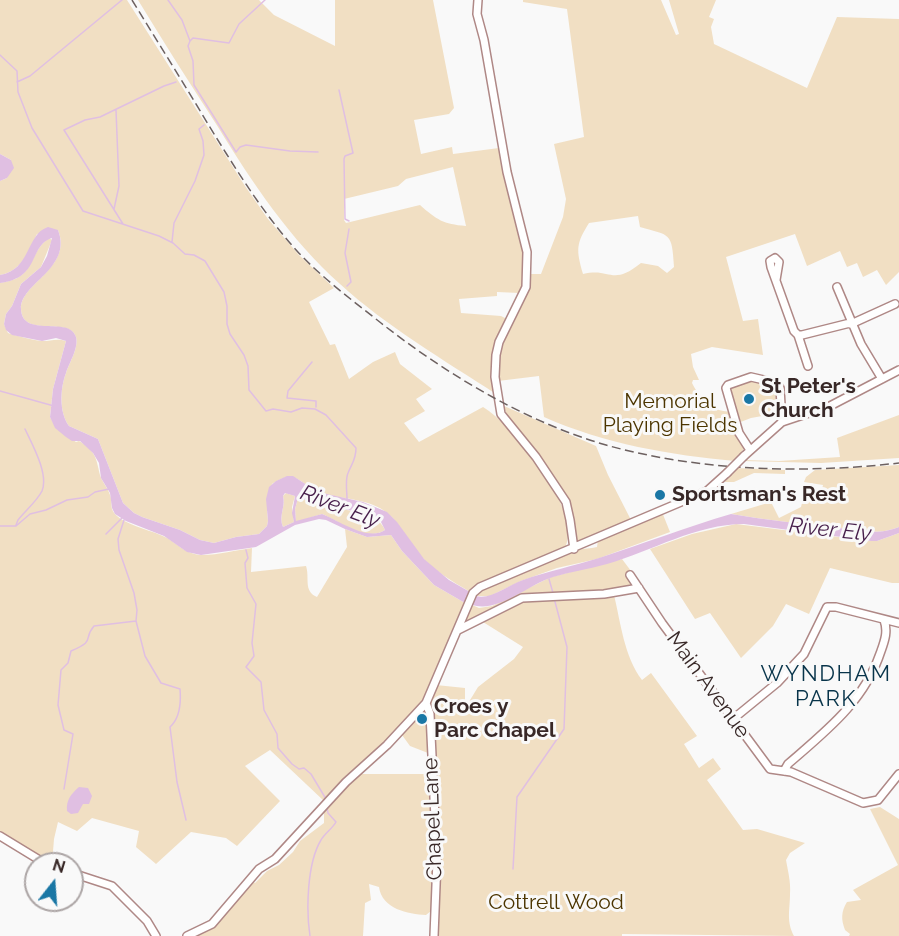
<!DOCTYPE html>
<style>
body{margin:0}
#map{position:relative;width:899px;height:936px;overflow:hidden;background:#f9f9f9;font-family:Raleway,sans-serif}
canvas{display:block}
.north{position:absolute;left:24px;top:852px;width:60px;height:60px;box-sizing:border-box;background:#f9f9f9;border:2px solid #aca5a5;border-radius:50%;rotate:17deg;font-size:16px;font-weight:700;line-height:24px;text-align:center;color:#382827}
.north::after{content:'';display:block;margin:auto;width:21px;height:27px;background:#1a77a5;clip-path:polygon(50% 0,100% 100%,50% 72%,0 100%)}
</style>
<div id="map">
<canvas width="899" height="936"></canvas>
<div class="north">N</div>
</div>
<script>
const ctx = document.querySelector('canvas').getContext('2d');
ctx.lineJoin = 'round';
function fill(path, color) { ctx.fillStyle = color; ctx.fill(path, 'evenodd'); }
function strokePath(path, color, width, dash) { ctx.strokeStyle = color; ctx.lineWidth = width; ctx.lineCap = dash ? 'butt' : 'round'; ctx.setLineDash(dash || []); ctx.stroke(path); }
function write(font, color, halo, rows, align = 'center') {
  ctx.font = font + ' Raleway,sans-serif'; ctx.lineWidth = 6; ctx.setLineDash([]); ctx.textBaseline = 'middle'; ctx.strokeStyle = halo; ctx.fillStyle = color; for (const [text, x, y, turn = 0] of rows) {
    ctx.save(); ctx.translate(x, y); ctx.rotate((+turn || 0) * Math.PI / 180); ctx.textAlign = isNaN(turn) ? turn : align; if (halo) ctx.strokeText(text, 0, 0); ctx.fillText(text, 0, 0); ctx.restore();
  }
}
fill(new Path2D(`
 M0,0H127L245,186L268,219L299,255L334,288L309,302L330,345L335,344L349,379L373,362L395,352L400,364L432,389L416,399L425,411L404,423L419,442L483,407C514,426 586,513 564,550C534,564 495,570 470,592C452,581 432,570 418,553C407,540 401,524 387,513C371,499 341,499 321,493C310,490 299,476 289,477C283,477 277,481 272,484L267,510L268,521L267,526L259,534L236,537L214,543L200,540L180,530L142,517L134,513L123,503L98,439L69,426C59,412 60,389 66,373C69,363 79,348 76,337C70,316 22,339 21,309C20,283 73,268 58,230L37,234C29,251 21,272 0,275V181L7,178L11,160L0,154Z
 M138,0H259L274,15L335,46V0H433L454,108L449,114L414,120L421,154L452,147L453,154L499,148C507,182 535,263 520,293L497,292V296L459,299L461,313L501,316L507,319L498,340L496,394C444,360 386,326 340,284C290,239 253,184 218,127C191,85 164,43 138,0ZM453,167L466,226C443,224 437,220 420,205L346,223L344,220V199L398,186L406,179Z
 M523,0H661L676,35L679,34L669,0H716L709,17L714,19L711,27L714,44L807,88L837,17L899,19V272L886,285L877,270L863,277L857,263L847,267L840,251L807,266L795,234L726,257L743,321L758,319L763,355L712,347L691,354L693,367L699,380H693L692,383C702,402 709,410 731,412L745,447L735,461C670,455 605,444 544,417L539,376L498,381L500,349L529,286L531,274H541L563,217L566,199L554,144L584,137L567,9L523,2ZM638,216L640,227C670,236 672,231 674,267L667,273L658,266L641,263C611,287 611,267 583,274C576,249 576,244 589,223Z
 M49,238L52,240L41,267L21,284L12,306L6,314L4,324L8,333C18,336 31,340 42,341C51,341 57,338 66,341L53,389L50,417L56,428L76,442L79,441C96,451 96,458 100,475C102,482 108,488 110,495C112,500 111,505 112,509C117,524 152,530 165,537C179,544 184,554 202,555C219,555 236,550 252,548L251,572L306,566C310,578 303,591 317,597L347,547L345,529L367,537L391,535L402,551L434,585L465,603L440,667L421,706L324,801L270,750L245,766L280,801L237,846L226,838L191,832L156,864L136,847L139,831L92,818L77,831L58,822L54,839L52,864H50L0,834V283C37,278 26,255 49,238Z
 M747,380H756L777,386L779,413L751,418L738,423L729,389Z
 M504,406L596,446L608,475L631,520L580,542L576,541C571,509 563,489 544,463C531,445 509,428 504,406Z
 M899,415V458L821,463L743,461L744,460L779,461L840,457L837,438Z
 M899,465V527C876,536 862,530 839,528C803,524 767,520 731,514L771,502L779,518L801,507L803,499L820,498L823,485L804,482L806,477L815,470Z
 M737,468L785,470V474L754,473L734,482H725V479Z
 M286,493L295,496L292,507L294,522L283,527C278,516 286,507 283,496Z
 M298,498C308,500 316,504 325,506C343,511 377,510 385,530C366,543 339,521 322,514L296,522L295,509Z
 M662,512L670,532L597,559L557,568L521,581L490,596H476C483,586 563,554 578,550C584,548 590,549 597,547L598,540Z
 M736,524L871,541H877L899,533V583H892L830,568L809,614L786,604L773,626L741,658L710,613L695,619L650,549L692,534Z
 M622,559L640,583H636L621,590L521,596L464,624V619L472,605L479,608L492,606L551,577Z
 M614,595C621,624 624,656 642,680L651,673L697,736L684,744L699,768L713,758L721,769L707,780L743,830L757,829L805,843L790,853L786,860C788,871 791,883 790,894C790,910 786,921 794,936L622,934V936H435L438,826L441,824V822L437,821L431,700L436,685L465,688V705H467L478,687L514,659L523,647L483,622L523,601Z
 M418,715L421,723L429,720L428,753L410,746L402,735H398Z
 M357,774H430L431,825L433,826L435,863L431,911L426,915C408,914 382,909 379,887L369,884L371,900L365,903L363,936H194L219,921L251,880L255,883L267,871L279,865L293,852L300,841L324,823V811Z
 M880,807L899,819V936H849L850,934L845,930C841,919 841,912 847,902L861,900L853,890L898,865L870,809Z`), '#f1dfc3');
fill(new Path2D(`
 M0,154L11,160L14,168L7,178L0,181Z
 M48,227L58,230C73,269 20,283 21,309C22,339 70,315 76,337C79,348 69,363 66,373C60,389 59,412 69,426L98,439L123,503L134,513L142,517L180,530L200,540L214,543L236,537L259,534L267,526L268,521L266,499L269,487L276,481L287,476H293L318,492L363,502L387,512L397,522L424,559L449,580L470,592L465,603L434,585L402,551L391,535L367,537L345,529L326,520L319,519L295,525L256,547L201,555L187,552L164,536L126,521L115,514L112,508L110,493L101,478L99,463L93,453L80,441H72L66,437L55,428L50,417L53,389L66,341L56,338L42,341L12,335L6,330L4,324L6,314L12,306L21,284L41,267L47,256L52,238C28,246 41,278 0,283V275C31,270 26,234 48,227ZM285,493L295,496L292,513L294,522L283,527C278,516 286,507 283,496ZM298,498L370,515L381,522L385,530C368,542 338,520 322,514L296,521L295,509Z
 M731,514C767,520 803,524 839,528C862,530 876,536 899,527V533L877,541H871L744,524C696,524 652,551 607,564C589,569 570,572 553,577C527,585 499,613 472,605L476,596C491,600 508,585 523,580C548,571 574,566 599,558C643,544 686,527 731,514Z
 M79,787L88,788L92,796L89,804H83L78,813L71,814L67,811C66,800 71,794 79,787Z`), '#e0bfe2');
strokePath(new Path2D(`
 M168,0L182,20L190,41
 M265,0L239,24L229,43L193,38L190,41L188,46L193,61L194,85L236,152L240,147L246,145L290,151L318,152
 M0,55L17,71L18,92L32,128L83,211L159,236L173,243L185,254L194,255L205,261L224,292L227,306V324L230,334L244,355L248,366L249,390L266,411L273,409L291,412L302,408L315,409L326,415L356,448C356,460 352,463 348,473C345,480 347,491 347,499
 M17,82L30,76L122,0
 M339,90L353,153L345,156L344,159L345,219L349,221
 M114,209L119,186L116,110
 M123,224L64,130L85,120L100,117L164,86L176,82
 M172,242L174,223L195,181L204,155L203,141L199,129L204,125
 M347,286L351,282L345,253L349,229
 M312,362L288,391L287,398L316,401V407
 M0,391L54,406
 M124,520L118,539L119,550L134,593L137,610L136,621L145,656L161,683L180,689C181,701 180,718 170,727L177,782L186,820
 M16,525L18,520C25,511 37,501 42,491C49,474 32,444 25,429
 M0,526H16L30,514L46,510L67,500L88,497L95,492L109,489
 M106,534L122,518
 M246,550L248,558L245,563L247,588L256,604L252,643L254,656L246,667L261,682L264,710L277,734L278,748L292,764L299,769L304,768L311,774L326,799
 M549,579L553,593
 M64,789L73,734L64,730L58,705L61,670L68,663L71,651C97,640 82,640 94,626L136,621
 M513,869L517,797L564,729L567,647L554,598
 M310,936C306,910 307,863 321,840C325,833 332,829 336,822L328,813L327,808`), '#e0bfe2', 1.5);
const minor = new Path2D(`
 M478,0L477,14L484,40L507,172L527,252L526,287L499,342L496,355L495,377L501,414L536,457L566,502L570,520L574,549
 M776,280L779,262L775,258L770,261L771,267L794,331L798,335L808,366
 M837,287L861,344L882,379
 M851,324L895,304
 M798,335H802L850,323
 M750,450L739,433L726,388L728,385L751,377L777,383L780,388L782,422
 M744,456L782,422L830,406L899,370
 M630,575L662,623L770,769L791,772L863,803L878,800L899,774
 M458,630L522,598L604,594L639,588
 M426,703L430,714L437,860L434,936
 M733,719L777,683L804,654L827,607H836L899,623
 M784,771L788,764C826,731 865,701 881,651C885,640 888,631 884,620
 M0,836L46,864
 M72,873L112,886L147,921L156,936
 M187,936L212,924L259,869L275,859L346,782L387,745L426,703L473,593L480,587L707,491L727,473`);
strokePath(minor, '#af8886', 10);
strokePath(minor, '#fff', 7);
strokePath(new Path2D(`
 M132,0C157,41 183,82 208,124C235,168 262,212 297,251C322,278 352,300 381,323C446,374 526,422 606,445C699,471 803,474 899,463`), '#6d6160', 1.5, [9, 4.5]);
const minorBridge = new Path2D(`
 M727,473L744,456`);
strokePath(minorBridge, '#af8886', 10, []);
strokePath(minorBridge, '#fff', 7);
for (const [x, y, r, color] of [
 [749,399,6,"#1a77a5"],
 [660,495,6,"#1a77a5"],
 [422,719,6,"#1a77a5"]
]) { const dot = new Path2D(); dot.arc(x, y, r, 0, 2 * Math.PI); ctx.fillStyle = color; ctx.fill(dot); strokePath(dot, '#f9f9f9', 2); }
write('bold 21px', '#382827', '#f9f9f9', [
 ["St Peter's",761,387],
 ["Church",761,411],
 ["Sportsman's Rest",672,495],
 ["Croes y",434,707],
 ["Parc Chapel",434,731]
], 'left');
write('21px', '#4c3500', '#f9f9f9', [
 ["Memorial",670,402],
 ["Playing Fields",670,426],
 ["Cottrell Wood",556,903]
]);
write('21px', '#382827', '#f9f9f9', [
 ["Main Avenue",708,685,54],
 ["Chapel Lane",433,819,-92]
]);
write('italic 22px', '#471f4b', '#f9f9f9', [
 ["River Ely",340,507,21],
 ["River Ely",830,530,6]
]);
ctx.letterSpacing = '1.5px';
write('22px', '#08344a', '#f9f9f9', [
 ["WYNDHAM",826,674],
 ["PARK",826,699]
]);
ctx.letterSpacing = '0px';
</script>
